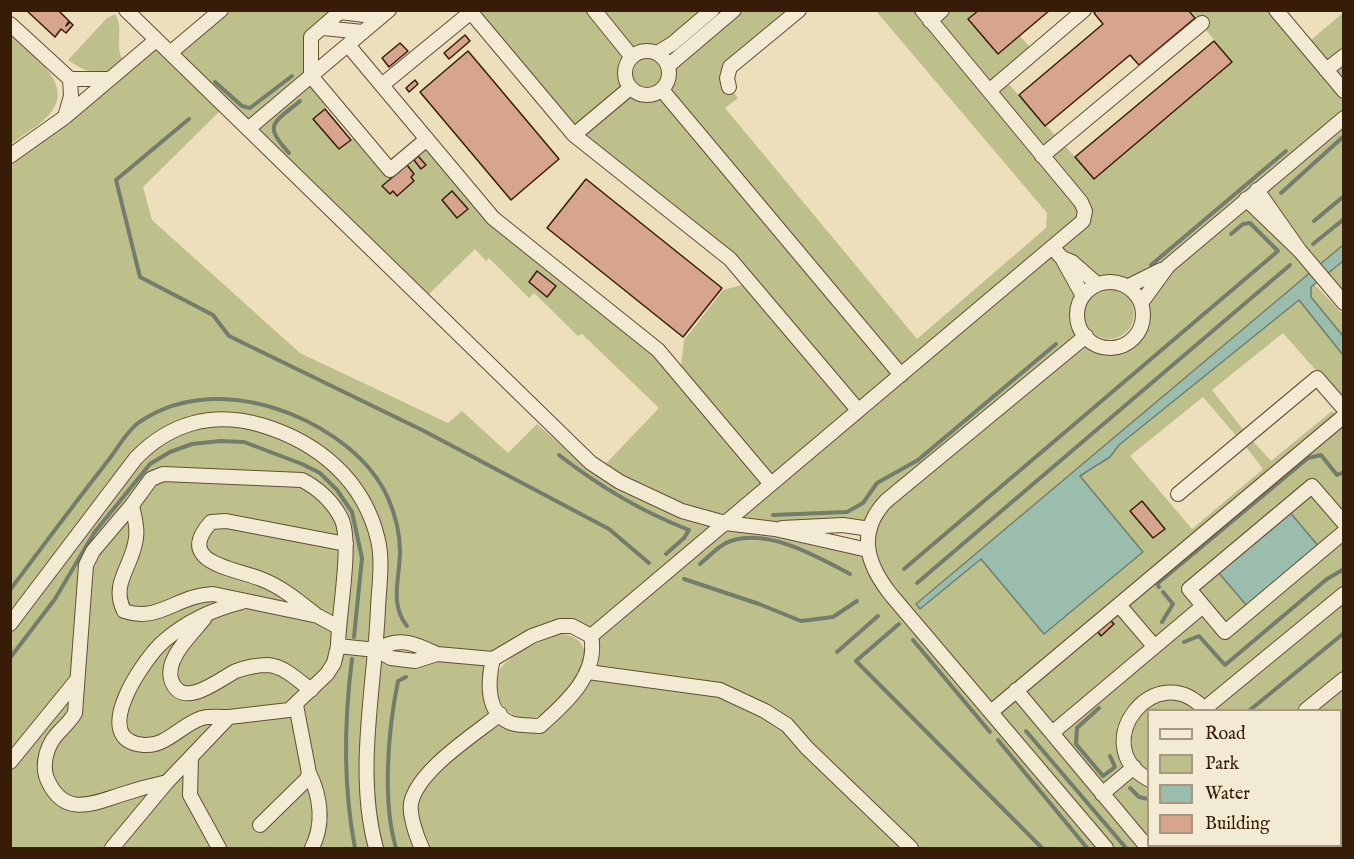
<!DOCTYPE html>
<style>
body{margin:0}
#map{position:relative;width:1354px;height:859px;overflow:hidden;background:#eddfbb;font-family:"IM FELL English",serif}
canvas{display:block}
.frame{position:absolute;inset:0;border:12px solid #371c08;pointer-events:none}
.legend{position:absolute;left:1147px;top:709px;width:195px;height:138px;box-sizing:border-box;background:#f3ead3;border:2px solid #a89882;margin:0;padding:8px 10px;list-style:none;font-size:18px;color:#371c08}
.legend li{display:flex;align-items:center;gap:12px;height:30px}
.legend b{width:30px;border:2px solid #a89882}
</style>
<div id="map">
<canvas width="1354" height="859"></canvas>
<div class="frame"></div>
<ul class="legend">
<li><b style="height:8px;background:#f3ead3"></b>Road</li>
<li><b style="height:16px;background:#bec08c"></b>Park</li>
<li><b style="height:16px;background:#9abdad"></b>Water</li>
<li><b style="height:16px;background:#d7a58d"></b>Building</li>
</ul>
</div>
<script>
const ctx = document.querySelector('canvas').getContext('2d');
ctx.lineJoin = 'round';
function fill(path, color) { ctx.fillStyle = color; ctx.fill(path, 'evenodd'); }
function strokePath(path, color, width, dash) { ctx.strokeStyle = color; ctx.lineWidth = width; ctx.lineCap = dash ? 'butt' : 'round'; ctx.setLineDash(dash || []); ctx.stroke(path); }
fill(new Path2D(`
 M221,11H342L311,38V76L333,102L313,119L339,149L359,134L390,170L427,139L493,218L680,375L684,340L723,290L749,283L574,135L469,11H799L730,67L729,87L738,98L725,108L917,339L1046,228L1047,213L876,11H979L998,54L1020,36L1035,53L1004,79L1094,178L1232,62L1191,11H1276L1305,45L1343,13V245L916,604L921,609L981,559L1044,634L1143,552L1080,476L1097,467L1119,445L1299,300L1343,355V401L1283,333L1212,390L1245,432L1238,438L1203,397L1130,456L1192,529L1263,469L1244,444L1251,439L1271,461L1332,411L1343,420V848H11V156L156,40L171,53ZM648,51L664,58L669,75L662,90L646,96L630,88L625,72L632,57ZM225,106L426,297L475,249L486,261L489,258L529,298L534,293L578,336L582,334L659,408L595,475L537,424L508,453L462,411L448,423L300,353L152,220L143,187ZM407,165L414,173L411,177L414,182L398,196L393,191L389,194L382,186ZM453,191L468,209L457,218L442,200ZM1072,262L1097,284L1108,282L1127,287L1158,279L1143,308L1139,331L1132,340L1110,348L1088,339L1081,330L1077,319L1083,296ZM537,271L556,286L547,297L529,282ZM1142,501L1165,528L1154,538H1153ZM777,529H870L868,550ZM572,626L591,636L588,672L540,726L510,723L488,681L493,659ZM391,641L436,654L391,658ZM1148,710H1340V846H1148Z
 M115,14C125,29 113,46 124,62C103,77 89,75 68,60L107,18Z
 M11,35C32,55 78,85 48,116C38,127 22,135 11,144Z
 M632 73a15 15 0 1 1 30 0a15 15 0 1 1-30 0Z
 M1343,261V295L1326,275Z
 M1314,284L1343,314V336L1311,297V287Z
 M1084 314a25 25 0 1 1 50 0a25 25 0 1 1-50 0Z
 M559,634C578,633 591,650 583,667C576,680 550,713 536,717C508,725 485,692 501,668C511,653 542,641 559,634Z`), '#bec08c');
const water = new Path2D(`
 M1343,245V261L1311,287V297L1343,336V355L1299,300L1119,445L1110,457L1080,476L1143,552L1044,634L981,559L920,609L916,604Z
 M1283,504L1325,554L1254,614L1211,564Z`);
fill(water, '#9abdad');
strokePath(water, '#727d6b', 1.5);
strokePath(new Path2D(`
 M215,82L242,106L250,108L292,76
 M189,119L116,180L140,277L213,315L229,336L424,431L609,529L649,563
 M289,153C262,124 274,123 300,101
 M1281,193L1344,136
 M1314,221L1344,196
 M1313,244L1344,219
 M1151,265L1286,151
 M559,455C600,487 640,511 689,530L684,538L666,554
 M773,515L847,512L863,503L877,483L918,460L1056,344
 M700,564C710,556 721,543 734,540C772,530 818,557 850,574
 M904,569L1278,251L1250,223L1243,224L1231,234
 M684,579L759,604L801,621L833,617L857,601
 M917,583L1290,265
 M1159,587L1157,584L1308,458L1321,455L1337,475L1344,472
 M10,590C42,547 74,504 107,462C116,451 126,432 138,423C184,391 241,394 291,414C330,430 370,458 388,498C395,514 400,535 400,552C400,577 389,604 407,626
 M1162,622L1173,604L1163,592
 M899,624L856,661L1042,848
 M913,640L990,732
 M1184,642L1199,636L1225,665L1327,579L1344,569
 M837,652L878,616
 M10,658L55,599L94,533L150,464L170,452L192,444L220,441L244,442L302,464L320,473L337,490L352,512L362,558L354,637
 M352,659C344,722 343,786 355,848
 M1099,708L1077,728L1076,744L1103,776L1115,767L1110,756
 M1250,710L1344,633
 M1026,731L1126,848
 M998,740L1087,848
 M1340,778L1344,775
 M1130,788L1139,797L1148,799
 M396,848C382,801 388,730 398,681L406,677
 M1256,848L1259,846`), '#727d6b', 4);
const building = new Path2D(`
 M26,10H58L69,21L66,26L70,22L73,25L66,33L61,29L55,37Z
 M979,10H1050L998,54L968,19Z
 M1097,10H1188L1195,18L1139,65L1130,55L1045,126L1019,95L1103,24L1094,13Z
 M465,35L470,41L449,59L444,53Z
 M1214,41L1232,62L1094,179L1075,157Z
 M400,43L408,51L389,67L382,58Z
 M468,51L559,159L511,200L420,92Z
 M415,80L418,84L409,92L406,88Z
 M325,109L351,140L339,149L313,119Z
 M418,156L426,165L421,169L414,160Z
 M407,165L414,174L411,177L414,181L397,196L393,191L390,194L382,186Z
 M586,179L722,288L683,337L547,228Z
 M452,191L468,209L457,218L442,200Z
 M537,271L556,286L547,297L529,282Z
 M1142,501L1165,529L1153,538L1130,511Z
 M1111,621L1114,624L1101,636L1098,632Z`);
fill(building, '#d7a58d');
strokePath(building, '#371c08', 1.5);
const minor = new Path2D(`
 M126,10L591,463L620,482L682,511L725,523L775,529L868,550
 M342,10L311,37V76L390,170L427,139
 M469,10L574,135L730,259L858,410
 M594,10L632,57
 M1276,10L1344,91
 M340,12L381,17
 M930,21L942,10
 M10,24L70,79L71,96L65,117
 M323,28L363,32
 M348,45L493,218L658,350L771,484
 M625 73a22 22 0 1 1 44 0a22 22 0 1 1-44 0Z
 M170,53L221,10
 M657,53L672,44L712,10
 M668,66L734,10
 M1326,70L1344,56
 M70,79H110L156,40
 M382,85L471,12
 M729,87L727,78L730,67L799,10
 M662,90L901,375
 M989,91L1084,10
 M248,129L389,10
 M574,135L630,88
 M10,156L65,117L110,79
 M1042,156L1202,23
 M1246,199L1300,251L1257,190
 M1052,247L1062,258L1083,296
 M1300,251L1344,303
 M1062,258L1072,262L1097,284
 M1077 315a33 33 0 1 1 66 0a33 33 0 1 1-66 0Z
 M1127,287L1161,270
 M1141,303L1168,266L1344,118
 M1086,336L886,501C856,533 867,565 892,596L1106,848
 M1178,494L1317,378L1344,409
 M1344,523L1312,486L1189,589L1225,632L1344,532
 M782,528L843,525L870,529
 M1119,605L1154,646
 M315,614C298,601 282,587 261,579C234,568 174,563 211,522L226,521L346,544
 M204,619C192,634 163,660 172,682C184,710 221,678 236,671C247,667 257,665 268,665C284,666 299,681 311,690
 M10,624L136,458C170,423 213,411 261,425C318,442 364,480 378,540C383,561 379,586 378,608C375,686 355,772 376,848
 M591,636L1083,221L1085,211L1081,202L922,10
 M338,646L376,650L391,658L415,661L437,654C414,643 399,636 376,650
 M437,654L493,659L532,636L560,626H572L591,636C599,674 566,703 540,726C531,725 519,726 511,723C485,713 488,680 493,659
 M588,672L720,690L765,711L787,725L807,748L911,848
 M1016,690L1148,848
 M1204,709L1344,594
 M1306,710L1344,679
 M991,712L1344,416
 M229,717C221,717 210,716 202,718C182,724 166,747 144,745C87,741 144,658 164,641C186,622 214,609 242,602
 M1052,733L1203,606
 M1340,733L1344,731
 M191,758L190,795L219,848
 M10,762L76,681
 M309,773C321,797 324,824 312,848
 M1148,779C1086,745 1156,655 1205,710
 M167,782C153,785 138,789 123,794C94,803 65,818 48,781C42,769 45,753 52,741C58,731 69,724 75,713L86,565L93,551L132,505C134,516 138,527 136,538C133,566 110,583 124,611C159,623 177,595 213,594L318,616L338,627
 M1102,794L1134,767
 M1340,796L1344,793
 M260,825L307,779L309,773L296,705
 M112,848L167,782L229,717L289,710L327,674L334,663L338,646C338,617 353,541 341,518C333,502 318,488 302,480L163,474L151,479L132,505
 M422,848C417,838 409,815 411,803C418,770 474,735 500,714
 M1203,848L1207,846
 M1277,848L1281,846`);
strokePath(minor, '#644d35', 16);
strokePath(minor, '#f3ead3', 14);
</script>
